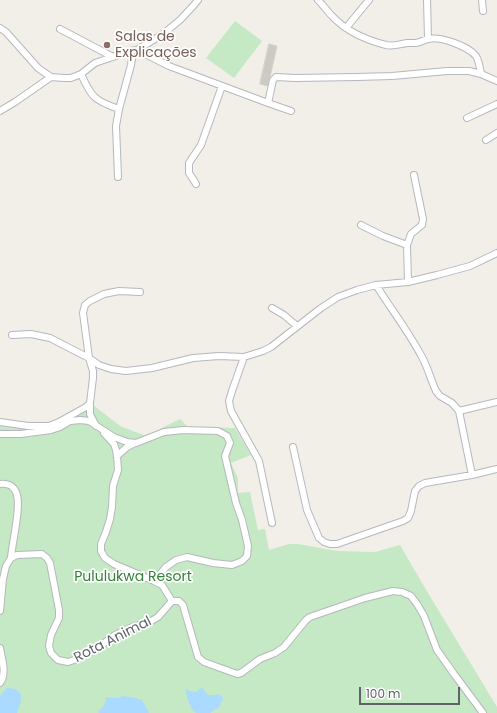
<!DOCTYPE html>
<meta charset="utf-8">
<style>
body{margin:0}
#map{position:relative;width:497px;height:713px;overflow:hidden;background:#f1efe8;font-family:Poppins,sans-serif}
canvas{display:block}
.scale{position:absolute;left:359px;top:687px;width:101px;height:18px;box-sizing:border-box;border:2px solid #5f6368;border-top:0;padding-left:5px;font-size:12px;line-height:14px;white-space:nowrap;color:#5f6368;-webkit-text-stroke:3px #fff;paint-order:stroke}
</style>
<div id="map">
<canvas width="497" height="713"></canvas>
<div class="scale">100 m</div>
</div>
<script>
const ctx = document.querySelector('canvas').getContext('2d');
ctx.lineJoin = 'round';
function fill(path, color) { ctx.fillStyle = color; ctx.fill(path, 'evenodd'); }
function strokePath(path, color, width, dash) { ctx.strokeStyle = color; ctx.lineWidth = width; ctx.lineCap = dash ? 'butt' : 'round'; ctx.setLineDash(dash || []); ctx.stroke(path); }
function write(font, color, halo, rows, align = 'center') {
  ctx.font = font + ' Poppins,sans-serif'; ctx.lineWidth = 3.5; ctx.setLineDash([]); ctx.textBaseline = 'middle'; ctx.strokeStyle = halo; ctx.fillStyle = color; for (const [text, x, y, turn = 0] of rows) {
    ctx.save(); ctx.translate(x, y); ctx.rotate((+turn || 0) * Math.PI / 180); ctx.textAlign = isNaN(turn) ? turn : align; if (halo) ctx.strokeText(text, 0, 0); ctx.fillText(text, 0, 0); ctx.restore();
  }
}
fill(new Path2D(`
 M235,21L262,41L234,78L206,58Z
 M93,405L120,426L146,436L180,419L188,427L235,428L251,455L231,463L238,478V493L250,492L258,530L265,529L269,550L289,544H298L337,551L375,552L400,545L425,588L497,707V713H0V426L34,429L49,428Z`), '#c5e8c5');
fill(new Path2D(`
 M7,688C14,688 22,690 21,699C21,704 18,709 17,713H0V695H1L3,692Z
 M203,688C207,697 210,696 219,694L223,698L219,707L211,712V713C206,713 201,713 197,713C190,711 186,695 186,689H188L189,691L197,692L199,689Z
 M124,696L135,698L142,700L149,713H99L98,712C103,707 106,704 106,697L118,698Z`), '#aadaff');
const building = new Path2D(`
 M269,44L277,46L268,86L260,84Z`);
fill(building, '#cccac5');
strokePath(building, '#d6d1c6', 1);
const minor = new Path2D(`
 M318,0C323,5 327,11 332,16C346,31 366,40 386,45C393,47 400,44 407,43C410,43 413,43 416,43C421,42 424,40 428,39C440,36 468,46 476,56C479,61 480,68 481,74
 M427,0L428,38
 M482,0L483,11
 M0,28L6,32L38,68L51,77L64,78H71L81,74L95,63L130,51L137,50L163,34L180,20L194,5L198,0
 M346,28L369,0
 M60,29L113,57
 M137,50L169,66L268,103L291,111
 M81,74C91,97 95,101 119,109
 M268,103L273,80L276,77L295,78L357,77L392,76L447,71H469L481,74L497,81
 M0,111L15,102L51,77
 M467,118L497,104
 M486,140L497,133
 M118,177L116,126L119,109L131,65L132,59L130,51
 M196,184L193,179L189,173V163L201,145L222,86
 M361,225L383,236L407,245
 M408,282L407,245L411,234L422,225L423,219L414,175
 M376,285C391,309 409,332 422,357C428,368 431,380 436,391L440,396L452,403L459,411L472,475
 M272,308L284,315L297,326
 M12,335L31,334L50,338L89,358L99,365L111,369L126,371L152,368L193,358L219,356L244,357L263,351L271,347L321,308L338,297L357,290L376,285L408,282L437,275L470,266L497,253
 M244,357L232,391L229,401L231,411L259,461L272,523
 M90,403V414L96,426
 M459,411L497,402
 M0,422L28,426H49L59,422L86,407L90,403L93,378V371L89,358L83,313L85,305L90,301L104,294L119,291L140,292
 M104,433L114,444L116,450L117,456L118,470L113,486L112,507L110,519L106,532L101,544V551L105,558L114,564L154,581
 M0,434H21L51,430L60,427L70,421L80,420L89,421L114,437L127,442L136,443L164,432L183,430L218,431L227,436L230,443L225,456L236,503L242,520L248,546L247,556L242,561L232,565L213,563L187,557L176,560L166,567L154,581L162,585L172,601
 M293,447L307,510L319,538L324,542L330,544H337L403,521L408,518L411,511L415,491L419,486L425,483L472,475L497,469
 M117,456L127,447L135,443
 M0,484C6,483 13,485 16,492C22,505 12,542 11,558L17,555L42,554L47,558L50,563L59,610V618L51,635L49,646L51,653L58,660L68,662L77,659L96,649L115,635L132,627L148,623L158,617L172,601
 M172,601H179L183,605L198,657L204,662L237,674L241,673L260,659L275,653L284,647L306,620L310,617L365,598L393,591L402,592L411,596L417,604L424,616L437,650L454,674L480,709L483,713
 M0,611L3,579L6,566L11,558
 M0,648C2,659 7,674 0,683`);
strokePath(minor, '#b5b8bc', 8);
strokePath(minor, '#fff', 6);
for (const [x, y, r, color] of [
 [107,45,4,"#8d6e63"]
]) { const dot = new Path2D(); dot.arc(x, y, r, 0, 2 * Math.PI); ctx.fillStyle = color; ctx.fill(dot); strokePath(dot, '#fff', 1.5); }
write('14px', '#785e54', '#fff', [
 ["Salas de",115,37],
 ["Explicações",115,53]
], 'left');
write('14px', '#348238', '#fff', [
 ["Pululukwa Resort",133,577]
]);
write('14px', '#5f6368', '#fff', [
 ["Rota Animal",113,640,-27]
]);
</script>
